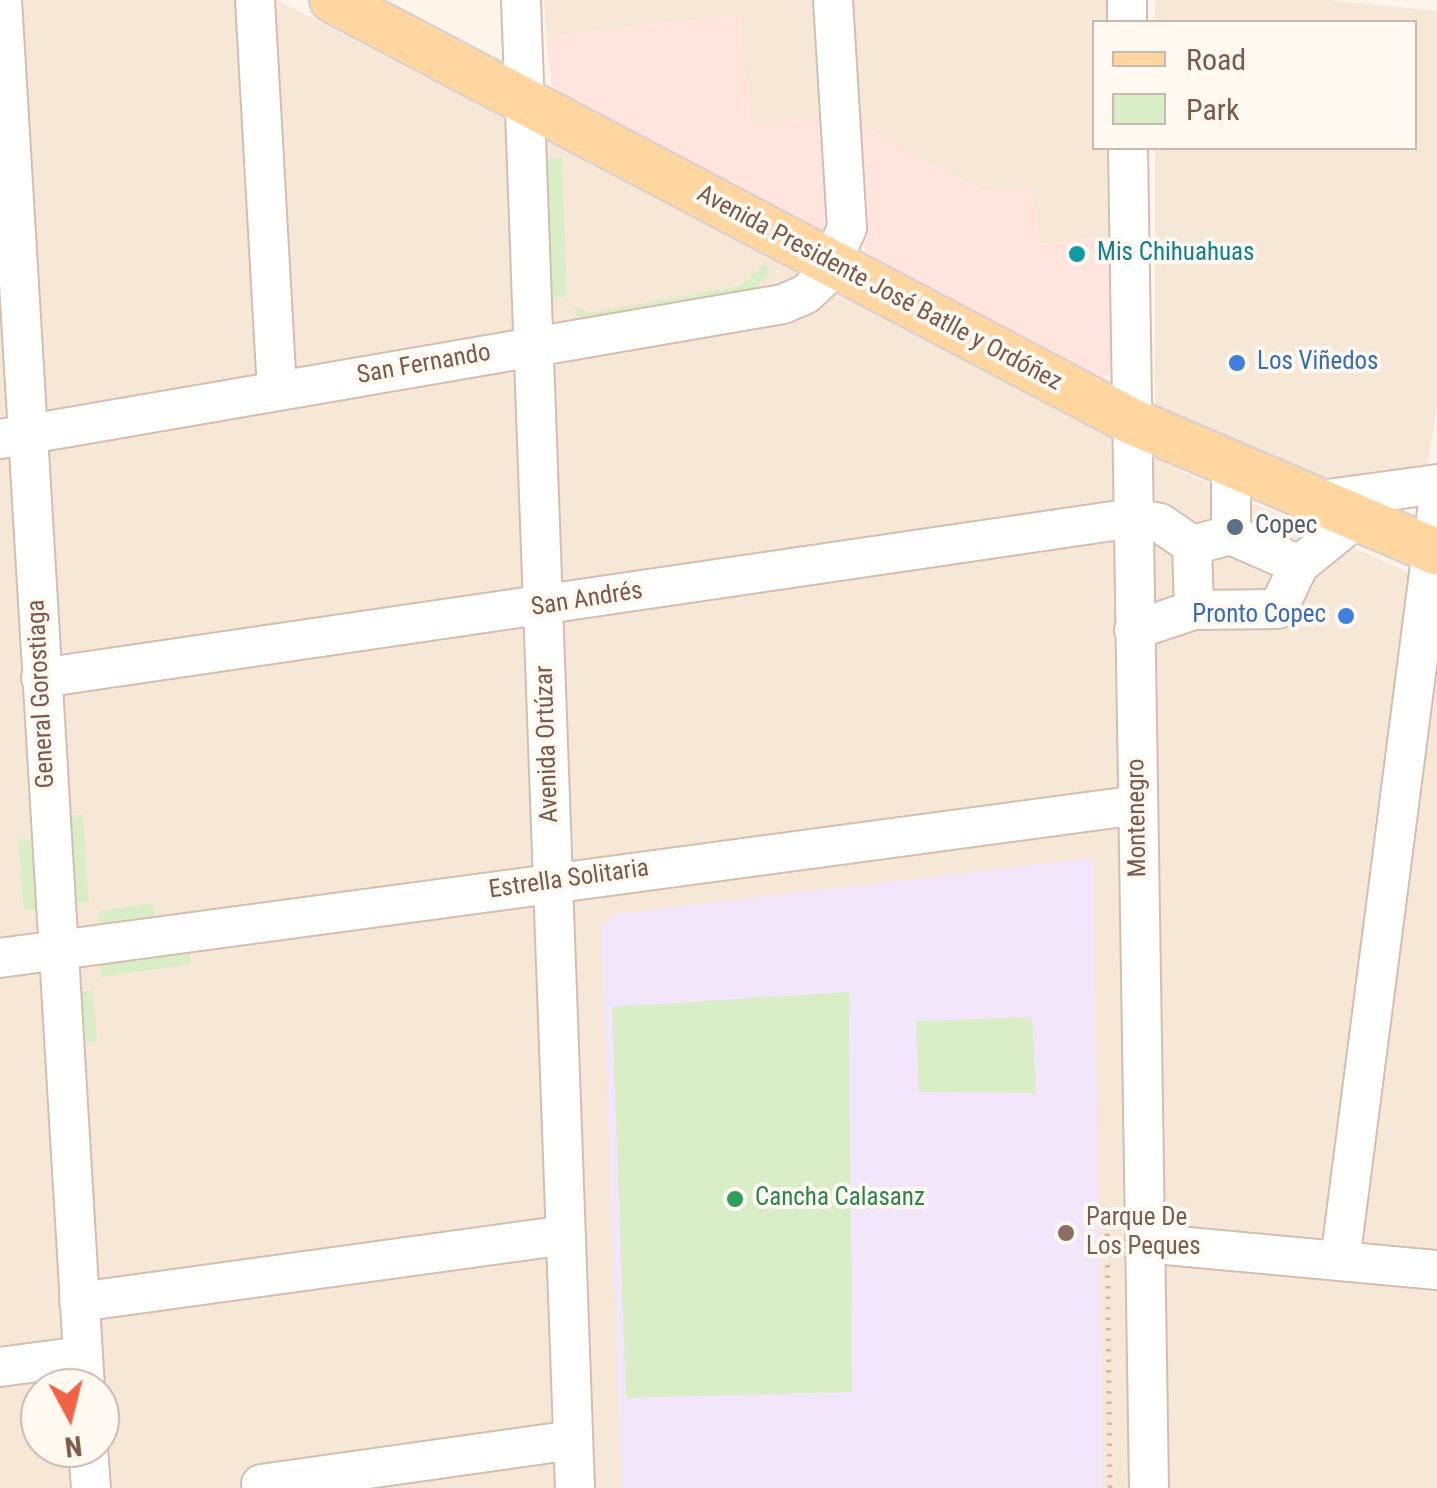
<!DOCTYPE html>
<meta charset="utf-8">
<style>
body{margin:0}
#map{position:relative;width:1437px;height:1488px;overflow:hidden;background:#fef5ea;font-family:"Roboto Condensed",sans-serif}
canvas{display:block}
.legend{position:absolute;left:1092px;top:20px;width:325px;height:130px;box-sizing:border-box;background:#fff9f2;border:2px solid #cbb9ae;margin:0;padding:12px 18px;list-style:none;font-size:30px;color:#7d5949}
.legend li{display:flex;align-items:center;gap:20px;height:50px}
.legend b{width:50px;border:2px solid #cbb9ae}
.north{position:absolute;left:20px;top:1368px;width:100px;height:100px;box-sizing:border-box;background:#fff9f2;border:2px solid #cbb9ae;border-radius:50%;rotate:173deg;font-size:28px;font-weight:700;line-height:40px;text-align:center;color:#7d5949}
.north::after{content:'';display:block;margin:auto;width:35px;height:45px;background:#f26245;clip-path:polygon(50% 0,100% 100%,50% 72%,0 100%)}
</style>
<div id="map">
<canvas width="1437" height="1488"></canvas>
<ul class="legend">
<li><b style="height:12px;background:#ffd6a0"></b>Road</li>
<li><b style="height:28px;background:#d9eec6"></b>Park</li>
</ul>
<div class="north">N</div>
</div>
<script>
const ctx = document.querySelector('canvas').getContext('2d');
ctx.lineJoin = 'round';
function fill(path, color) { ctx.fillStyle = color; ctx.fill(path, 'evenodd'); }
function strokePath(path, color, width, dash) { ctx.strokeStyle = color; ctx.lineWidth = width; ctx.lineCap = dash ? 'butt' : 'round'; ctx.setLineDash(dash || []); ctx.stroke(path); }
function write(font, color, halo, rows, align = 'center') {
  ctx.font = font + ' "Roboto Condensed",sans-serif'; ctx.lineWidth = 8; ctx.setLineDash([]); ctx.textBaseline = 'middle'; ctx.strokeStyle = halo; ctx.fillStyle = color; for (const [text, x, y, turn = 0] of rows) {
    ctx.save(); ctx.translate(x, y); ctx.rotate((+turn || 0) * Math.PI / 180); ctx.textAlign = isNaN(turn) ? turn : align; if (halo) ctx.strokeText(text, 0, 0); ctx.fillText(text, 0, 0); ctx.restore();
  }
}
fill(new Path2D(`
 M0,0H277L1181,471L1437,585V1488H0ZM40,1388H100V1448H40Z
 M544,0H821L829,118L751,125L739,15L546,37Z
 M845,0H1114V22H1094V148H1115V236L1039,244L1032,187L985,192L852,120Z
 M1156,0H1325L1437,11V407L1427,468L1325,483L1157,409L1155,403V148H1414V22H1154Z`), '#f7e7d7');
fill(new Path2D(`
 M739,15L752,124L829,118L837,227L824,236L552,87L546,37Z
 M852,120L985,192L1032,187L1040,244L1115,236V372L1102,378L1086,377L864,253Z`), '#ffe5dd');
fill(new Path2D(`
 M1093,858L1103,1488H622L601,929L613,914Z`), '#f2e6fb');
fill(new Path2D(`
 M554,157L562,158L567,296L547,300L545,163Z
 M765,262L770,273L753,289L578,322L575,306L589,313L741,286Z
 M83,815L89,902L73,903L66,816Z
 M34,838L41,908L24,910L18,839Z
 M154,903L156,920L100,928L98,911Z
 M189,947L191,964L101,977L99,960Z
 M93,990L97,1041L81,1044L78,992Z
 M849,992L852,1392L626,1398L612,1007Z
 M1032,1017L1036,1093L919,1092L916,1021Z`), '#d9eec6');
const minor = new Path2D(`
 M2,0L85,1388
 M255,0L277,391
 M521,0L575,1488
 M1127,0V22
 M1128,148L1149,1488
 M0,439L783,304L806,294L825,276L847,228L833,0
 M1231,463V535
 M1321,500L1437,484
 M1194,610L1192,545L1231,535L1299,565
 M1134,630L1194,610L1278,609L1299,565L1358,517
 M41,678L1133,518L1160,523L1192,545
 M0,958L1138,805
 M1145,1243L1437,1270
 M1340,1261L1437,511
 M79,1302L566,1235
 M0,1367L82,1356
 M88,1448L91,1488
 M261,1484L573,1440`);
const major = new Path2D(`
 M333,0L1131,421L1437,552`);
strokePath(minor, '#d5beb0', 42);
strokePath(major, '#dbd1cc', 50);
strokePath(new Path2D(`
 M1110,1488L1107,1219H1115`), '#ddb4a0', 5, [2.5, 8]);
strokePath(minor, '#fff', 38);
strokePath(major, '#ffd6a0', 45);
for (const [x, y, r, color] of [
 [1077,254,10,"#0f9aa8"],
 [1237,363,10,"#3f7fe0"],
 [1235,527,10,"#5c6f8a"],
 [1346,616,10,"#3f7fe0"],
 [735,1199,10,"#2e9e5b"],
 [1066,1233,10,"#8d6e63"]
]) { const dot = new Path2D(); dot.arc(x, y, r, 0, 2 * Math.PI); ctx.fillStyle = color; ctx.fill(dot); strokePath(dot, '#fff9f2', 4); }
write('25px', '#0d838f', '#fff9f2', [
 ["Mis Chihuahuas",1097,254]
], 'left');
write('25px', '#7d5949', '#fff9f2', [
 ["Avenida Presidente José Batlle y Ordóñez",879,289,28],
 ["San Fernando",424,365,-10],
 ["San Andrés",587,600,-9],
 ["General Gorostiaga",42,694,-93],
 ["Avenida Ortúzar",548,744,-92],
 ["Montenegro",1138,818,-91],
 ["Estrella Solitaria",569,880,-8]
]);
write('25px', '#366cbe', '#fff9f2', [
 ["Los Viñedos",1257,363],
 ["Pronto Copec",1326,616,"right"]
], 'left');
write('25px', '#4e5e75', '#fff9f2', [
 ["Copec",1255,527]
], 'left');
write('25px', '#27864d', '#fff9f2', [
 ["Cancha Calasanz",755,1199]
], 'left');
write('25px', '#785e54', '#fff9f2', [
 ["Parque De",1086,1219],
 ["Los Peques",1086,1248]
], 'left');
</script>
